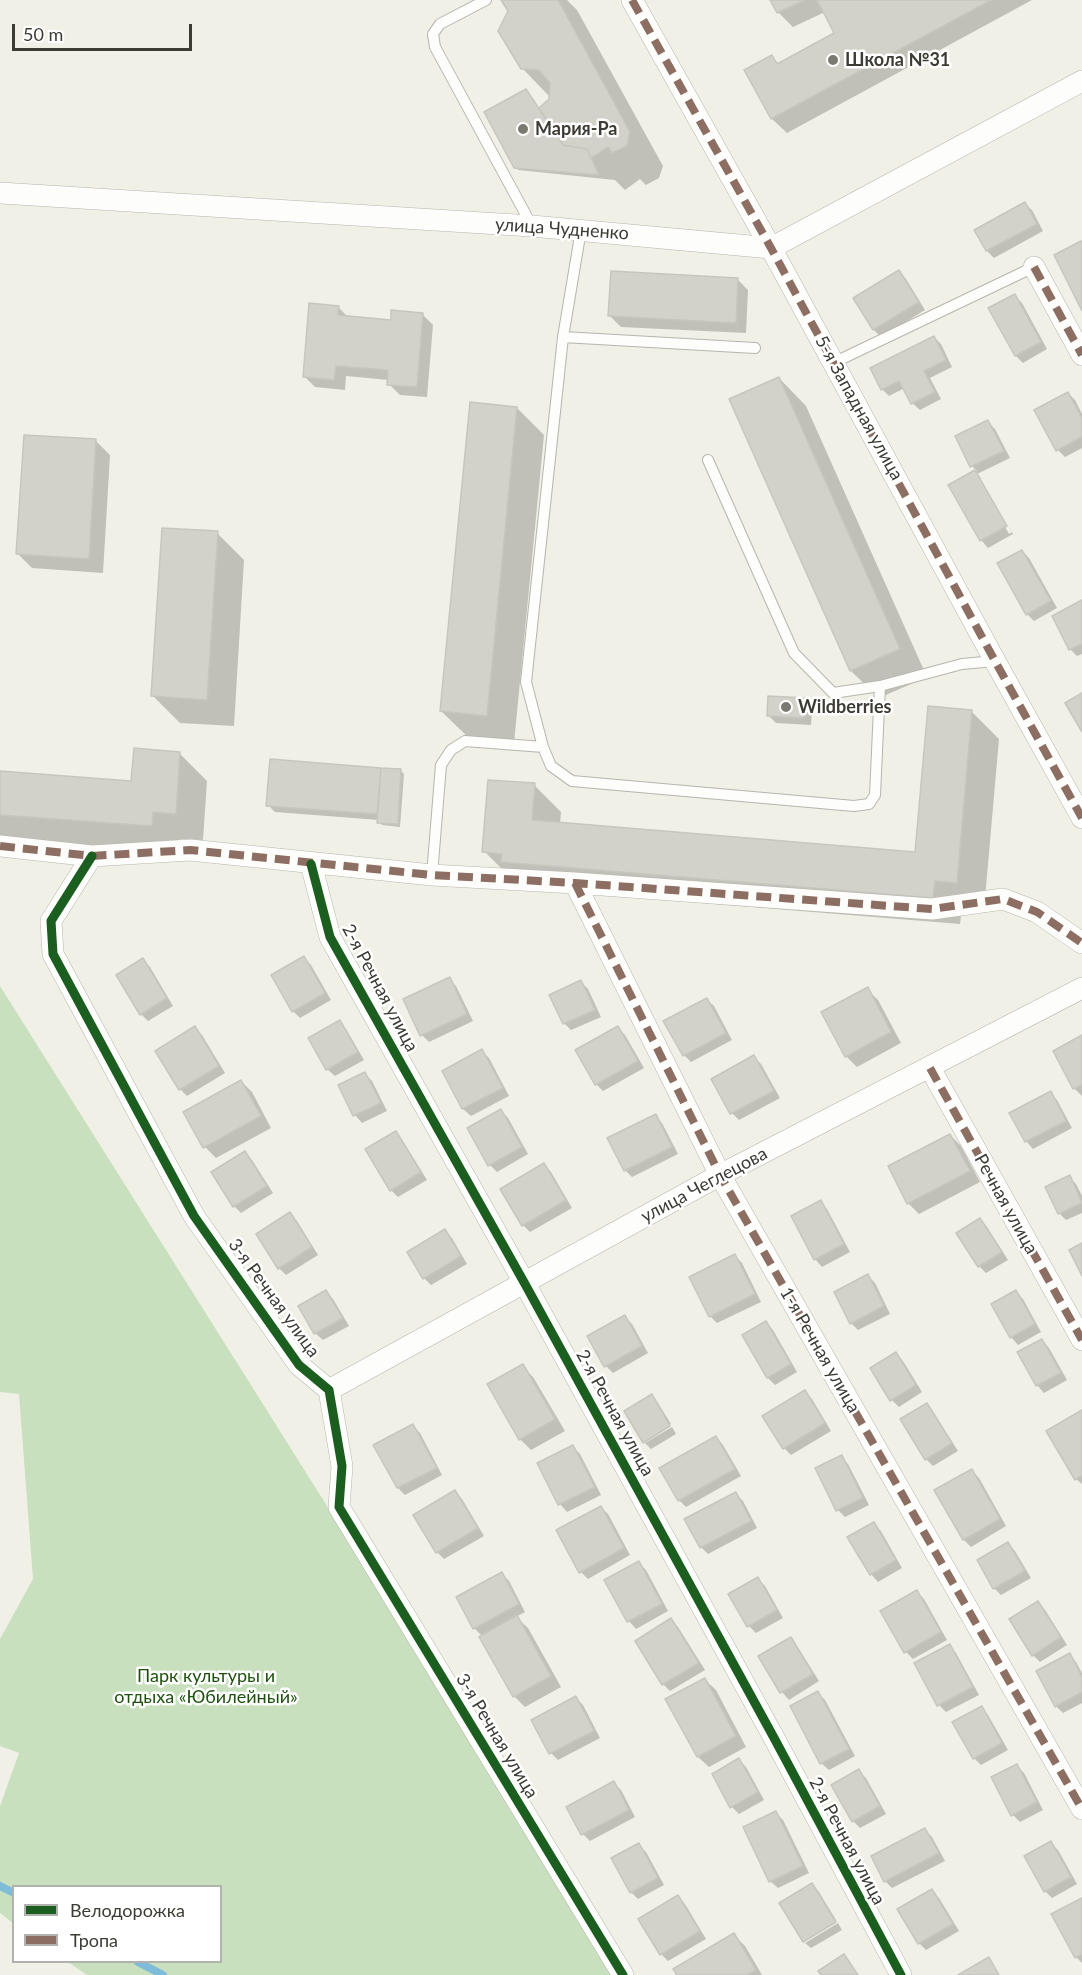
<!DOCTYPE html>
<meta charset="utf-8">
<style>
body{margin:0}
#map{position:relative;width:1082px;height:1975px;overflow:hidden;background:#f1f0e6;font-family:Lato,sans-serif}
canvas{display:block}
.legend{position:absolute;left:12px;top:1885px;width:210px;height:78px;box-sizing:border-box;background:#fff;border:2px solid #b1b1ae;margin:0;padding:8px 10px;list-style:none;font-size:18px;color:#3c3b34}
.legend li{display:flex;align-items:center;gap:12px;height:30px}
.legend b{width:30px;border:2px solid #b1b1ae}
.scale{position:absolute;left:12px;top:24px;width:180px;height:27px;box-sizing:border-box;border:3px solid #3c3b34;border-top:0;padding-left:8px;font-size:18px;line-height:21px;white-space:nowrap;color:#3c3b34;-webkit-text-stroke:4px #fff;paint-order:stroke}
</style>
<div id="map">
<canvas width="1082" height="1975"></canvas>
<ul class="legend">
<li><b style="height:8px;background:#1b5e20"></b>Велодорожка</li>
<li><b style="height:8px;background:#8d6e63"></b>Тропа</li>
</ul>
<div class="scale">50 m</div>
</div>
<script>
const ctx = document.querySelector('canvas').getContext('2d');
ctx.lineJoin = 'round';
function fill(path, color) { ctx.fillStyle = color; ctx.fill(path, 'evenodd'); }
function strokePath(path, color, width, dash) { ctx.strokeStyle = color; ctx.lineWidth = width; ctx.lineCap = dash ? 'butt' : 'round'; ctx.setLineDash(dash || []); ctx.stroke(path); }
function write(font, color, halo, rows, align = 'center') {
  ctx.font = font + ' Lato,sans-serif'; ctx.lineWidth = 5; ctx.setLineDash([]); ctx.textBaseline = 'middle'; ctx.strokeStyle = halo; ctx.fillStyle = color; for (const [text, x, y, turn = 0] of rows) {
    ctx.save(); ctx.translate(x, y); ctx.rotate((+turn || 0) * Math.PI / 180); ctx.textAlign = isNaN(turn) ? turn : align; if (halo) ctx.strokeText(text, 0, 0); ctx.fillText(text, 0, 0); ctx.restore();
  }
}
fill(new Path2D(`
 M0,986L622,1975H87L68,1962H220V1886H14L13,1923L0,1913V1806L19,1753L0,1746V1639L33,1579L19,1394L0,1392Z`), '#c9e0bf');
fill(new Path2D(`
 M503,0H567L577,10L663,166L659,178L646,185L640,179L625,190L615,180L518,170L515,167L540,110L550,100V97L522,68L509,11Z
 M772,0H1032L787,133L772,119L746,71L772,57L779,64L836,33L825,12L793,27L778,12Z
 M1024,203L1032,210L1043,231L994,258L987,251L976,230Z
 M899,271L906,279L925,310L881,337L874,330L855,298Z
 M737,279L748,290L746,333L621,327L610,316Z
 M1015,296L1022,303L1047,349L1023,363L1016,356Z
 M338,307L349,318L392,321L422,314L433,325L427,397L400,395L389,384V380L346,376L345,390L315,387L304,376Z
 M934,337L941,344L952,367L930,378L941,399L920,410L912,403L905,388L889,396L882,389Z
 M779,378L806,406L927,677L879,698L851,671L731,400Z
 M1068,393L1075,400L1082,414V448L1065,457L1058,450Z
 M517,408L544,435L514,743L469,738L441,711Z
 M988,422L995,429L1010,458L977,474L981,478H978L1009,534L1012,532L982,479L1013,534L988,548L981,540L950,486L977,471L972,466Z
 M96,441L110,455L103,573L32,568L18,554Z
 M217,533L244,560L234,726L180,723L153,696Z
 M1022,551L1029,558L1057,608L1034,621L1027,614Z
 M1082,602V654L1077,656L1070,649Z
 M805,700L812,707L811,725L776,723L769,716Z
 M971,711L999,739L984,910L962,908L960,924L530,889L512,879L484,851L534,785L561,812L560,824L917,854Z
 M179,753L207,781L203,840L180,839L179,853L0,840V773L133,782Z
 M271,761L401,771L404,774L400,827L382,825L379,820L275,812L268,805Z
 M304,958L311,965L331,1000L300,1018L293,1011Z
 M142,960L150,967L173,1006L148,1021L141,1014Z
 M449,979L456,986L473,1021L429,1042L422,1035Z
 M581,982L588,989L601,1017L571,1030L564,1023Z
 M867,989L878,1000L901,1043L857,1067L846,1056Z
 M706,999L714,1006L732,1040L691,1062L684,1055Z
 M339,1022L346,1029L364,1060L335,1076L327,1069Z
 M194,1028L202,1035L225,1073L187,1096L180,1089Z
 M618,1028L625,1035L644,1068L603,1091L596,1084Z
 M1082,1037V1096L1075,1089L1055,1051Z
 M482,1051L489,1058L509,1096L471,1116L463,1109L444,1071Z
 M754,1057L761,1064L780,1098L739,1120L732,1113L713,1080Z
 M365,1074L372,1081L387,1111L362,1123L355,1115L340,1086Z
 M241,1081L252,1092L271,1128L216,1158L205,1147L185,1112Z
 M1050,1093L1057,1100L1072,1128L1033,1149L1026,1141Z
 M501,1111L508,1118L528,1154L497,1172L490,1165Z
 M655,1116L662,1123L678,1154L632,1177L625,1170Z
 M395,1133L402,1140L427,1180L398,1197L391,1190Z
 M950,1135L961,1146L980,1182L919,1214L908,1203Z
 M245,1153L252,1160L273,1193L241,1213L234,1206L213,1173Z
 M544,1165L551,1172L572,1208L530,1232L523,1225Z
 M1069,1177L1076,1184L1082,1196V1213L1066,1220L1059,1213Z
 M820,1202L827,1209L850,1252L822,1267L815,1259L793,1217Z
 M290,1214L297,1221L318,1255L286,1275L279,1268Z
 M980,1220L987,1227L1008,1260L986,1273L979,1266L958,1233Z
 M445,1231L452,1238L467,1264L431,1285L424,1278Z
 M735,1256L742,1263L761,1302L717,1323L710,1316Z
 M868,1276L875,1283L890,1314L858,1330L851,1323Z
 M326,1292L333,1299L349,1326L323,1340L315,1333L300,1307Z
 M1016,1292L1023,1299L1041,1332L1018,1345L1011,1337L993,1305Z
 M625,1317L632,1324L648,1353L613,1373L606,1366L589,1336Z
 M766,1323L773,1330L797,1372L775,1385L768,1378Z
 M1042,1340L1049,1348L1067,1380L1044,1393L1037,1385L1019,1353Z
 M896,1354L903,1361L922,1392L899,1407L892,1400L872,1369Z
 M522,1366L533,1377L565,1431L531,1450L520,1439Z
 M805,1392L812,1399L831,1431L791,1455L784,1448Z
 M651,1396L658,1403L671,1424L644,1441Z
 M926,1405L933,1412L958,1451L933,1466L926,1459Z
 M1082,1412V1484L1076,1479Z
 M413,1426L420,1433L442,1475L405,1495L398,1488Z
 M672,1427L676,1434L651,1449L645,1443Z
 M716,1437L723,1445L741,1476L686,1507L679,1500Z
 M573,1447L580,1454L601,1495L567,1512L560,1504L539,1464Z
 M841,1457L848,1464L869,1505L845,1517L838,1510L817,1469Z
 M972,1471L979,1478L1006,1526L971,1547L964,1540L936,1490Z
 M455,1492L462,1499L484,1536L444,1559L437,1552Z
 M736,1494L743,1501L757,1528L708,1554L701,1547Z
 M601,1507L608,1514L630,1555L588,1579L581,1572Z
 M874,1524L881,1531L902,1568L878,1582L871,1574L849,1537Z
 M1008,1544L1015,1551L1031,1578L1001,1595L994,1588Z
 M639,1563L646,1570L668,1611L636,1629L629,1621L606,1580Z
 M502,1574L509,1581L525,1612L516,1617L528,1628L561,1687L525,1707L514,1696L482,1636L474,1628Z
 M758,1579L765,1586L783,1618L756,1633L749,1626Z
 M917,1592L924,1599L947,1640L913,1659L906,1652L882,1612Z
 M1038,1603L1045,1610L1067,1645L1040,1662L1033,1655Z
 M671,1620L678,1627L705,1670L670,1691L663,1684Z
 M790,1639L797,1646L819,1681L789,1700L782,1692L760,1657Z
 M949,1646L956,1653L979,1695L946,1712L939,1705Z
 M1069,1655L1076,1662L1082,1673V1703L1063,1713L1056,1706Z
 M705,1680L716,1690L746,1747L709,1767L698,1757L667,1699Z
 M818,1693L825,1700L855,1756L829,1770L821,1763Z
 M576,1698L583,1705L600,1738L558,1760L551,1753Z
 M981,1708L988,1715L1008,1750L981,1765L974,1758Z
 M739,1760L746,1767L764,1800L739,1814L732,1807Z
 M1017,1766L1024,1773L1043,1810L1020,1822L1013,1815Z
 M859,1771L866,1778L886,1814L860,1828L853,1821Z
 M614,1783L621,1790L635,1817L590,1841L583,1834Z
 M776,1813L783,1820L809,1873L778,1888L770,1881Z
 M925,1830L932,1837L945,1861L892,1888L885,1881Z
 M1051,1843L1058,1850L1077,1884L1052,1898L1045,1891Z
 M639,1845L646,1852L664,1885L638,1899L631,1892Z
 M812,1885L819,1892L836,1920L804,1940Z
 M932,1891L939,1898L959,1931L926,1950L919,1943L899,1910Z
 M678,1897L685,1904L706,1939L668,1961L661,1954L640,1920Z
 M1082,1900V1963L1076,1957Z
 M838,1923L842,1930L811,1948L805,1943Z
 M734,1935L745,1946L762,1975H678Z`), '#0003');
strokePath(new Path2D(`
 M0,1886L14,1893
 M138,1962L163,1975`), '#7fbcd9', 8);
const building = new Path2D(`
 M501,0H558L630,132L627,146L612,153L608,147L591,158L587,149L563,145L539,108L549,99L550,83L539,70L521,69L498,31L508,11Z
 M770,0H805L777,13Z
 M817,0H991L771,119L744,70L772,55L777,64L834,33Z
 M526,89L563,145L587,149L599,175L514,168L484,112Z
 M1025,202L1037,224L986,251L974,230Z
 M1081,241L1082,242V311L1054,255Z
 M899,270L919,302L873,330L853,298Z
 M611,271L738,278L736,323L608,316Z
 M1015,294L1041,342L1015,356L988,308Z
 M309,303L339,306L338,315L391,320V310L423,313L417,387L387,385L388,370L336,366L334,380L303,377Z
 M934,336L946,360L924,371L935,392L911,404L899,381L881,390L870,368Z
 M779,377L900,649L850,671L729,399Z
 M1068,392L1082,418V437L1056,451L1034,410Z
 M470,402L517,407L487,716L440,711Z
 M988,420L1004,451L970,467L955,436Z
 M24,435L96,439L89,559L16,554Z
 M975,470L1007,526L980,541L948,485Z
 M162,528L218,531L207,700L151,696Z
 M1022,550L1051,601L1026,615L997,563Z
 M1082,600V644L1069,650L1052,616Z
 M1082,693V732L1065,703Z
 M768,696L806,698L804,718L767,716Z
 M928,706L972,710L957,883L935,881L933,898L501,862L502,854L482,852L488,780L535,783L532,820L915,852Z
 M134,748L180,752L176,814L153,812L152,826L0,815V771L131,781Z
 M270,759L381,768L377,814L266,806Z
 M381,768L401,769L398,824L377,823Z
 M304,956L325,993L292,1012L271,975Z
 M143,958L167,998L140,1015L116,975Z
 M450,977L467,1014L420,1036L403,999Z
 M581,980L595,1010L563,1024L549,995Z
 M868,987L891,1032L845,1057L821,1012Z
 M707,998L726,1033L683,1056L663,1021Z
 M340,1020L358,1052L326,1070L308,1038Z
 M195,1026L219,1066L179,1090L155,1051Z
 M618,1026L638,1061L595,1085L575,1050Z
 M1082,1035V1085L1073,1089L1053,1051Z
 M482,1049L503,1088L462,1109L442,1071Z
 M754,1055L774,1091L730,1114L711,1079Z
 M365,1072L381,1103L353,1116L338,1085Z
 M241,1080L261,1116L203,1148L183,1112Z
 M1051,1091L1066,1121L1025,1142L1009,1113Z
 M501,1109L522,1147L488,1166L467,1128Z
 M656,1114L672,1147L624,1171L607,1138Z
 M396,1131L421,1172L390,1191L365,1149Z
 M950,1134L970,1171L907,1204L888,1166Z
 M245,1151L267,1186L233,1207L211,1172Z
 M544,1163L566,1200L522,1226L500,1189Z
 M1070,1175L1082,1203L1058,1214L1045,1187Z
 M821,1200L844,1244L814,1260L791,1216Z
 M290,1212L312,1247L278,1269L256,1234Z
 M980,1218L1002,1252L978,1267L956,1233Z
 M445,1229L461,1256L423,1279L407,1252Z
 M1082,1243V1276L1069,1250Z
 M735,1254L755,1294L709,1317L689,1277Z
 M868,1274L884,1306L850,1324L834,1292Z
 M326,1290L343,1318L314,1334L298,1306Z
 M1016,1290L1035,1324L1010,1338L991,1304Z
 M625,1315L642,1346L604,1367L587,1336Z
 M766,1321L791,1364L767,1378L742,1335Z
 M1042,1339L1061,1373L1036,1386L1017,1352Z
 M896,1352L916,1385L890,1401L870,1368Z
 M523,1364L555,1419L519,1440L487,1384Z
 M805,1390L825,1423L783,1449L762,1416Z
 M652,1394L670,1426L643,1443L624,1411Z
 M927,1403L952,1443L925,1460L900,1419Z
 M1082,1410V1475L1075,1480L1046,1431Z
 M413,1424L437,1468L397,1488L373,1445Z
 M716,1436L735,1469L678,1501L659,1468Z
 M573,1445L595,1487L558,1505L537,1463Z
 M842,1455L863,1498L836,1511L815,1468Z
 M972,1469L1000,1519L963,1540L934,1490Z
 M455,1490L478,1528L436,1553L413,1515Z
 M736,1492L751,1521L700,1548L684,1519Z
 M601,1506L624,1548L579,1573L556,1530Z
 M874,1522L896,1560L870,1575L847,1537Z
 M1008,1542L1025,1571L993,1589L977,1560Z
 M639,1561L662,1604L627,1622L604,1580Z
 M502,1572L519,1604L473,1629L456,1597Z
 M758,1577L777,1610L747,1627L728,1594Z
 M917,1590L941,1632L904,1653L880,1611Z
 M1038,1601L1061,1637L1032,1656L1009,1619Z
 M517,1615L551,1676L513,1697L479,1637Z
 M671,1618L699,1663L662,1685L635,1641Z
 M791,1637L813,1674L780,1693L758,1656Z
 M950,1644L973,1687L937,1706L914,1663Z
 M1070,1653L1082,1677V1692L1055,1707L1036,1671Z
 M705,1678L736,1736L697,1757L665,1699Z
 M818,1691L849,1749L820,1764L790,1706Z
 M576,1696L594,1731L549,1754L531,1720Z
 M982,1706L1002,1743L973,1759L952,1722Z
 M739,1758L758,1792L730,1808L712,1774Z
 M1017,1764L1037,1802L1011,1816L991,1777Z
 M859,1769L880,1806L852,1822L831,1785Z
 M614,1781L629,1810L581,1835L566,1807Z
 M776,1811L803,1866L769,1882L743,1827Z
 M925,1828L939,1853L884,1882L871,1856Z
 M1051,1841L1071,1877L1044,1892L1024,1856Z
 M639,1843L658,1878L630,1893L611,1858Z
 M812,1883L836,1922L803,1942L779,1903Z
 M932,1889L953,1924L918,1944L897,1909Z
 M678,1895L700,1931L660,1955L638,1919Z
 M1082,1898V1954L1075,1958L1051,1914Z
 M734,1933L756,1970L747,1975H677L673,1969Z
 M844,1954L858,1975H821L818,1971Z
 M989,1957L999,1975H958Z`);
fill(building, '#d3d2ca');
strokePath(building, '#c7c6be', 1.5);
const lane = new Path2D(`
 M486,0L440,24L433,34L435,47L532,226
 M563,337L755,348
 M833,363L1034,267
 M708,460L794,653L833,693L880,686
 M543,747L526,682L563,337L581,230
 M432,875L441,765L451,750L465,741L543,747L551,766L572,781L854,806L869,804L875,795L880,686L962,664L995,661`);
const street = new Path2D(`
 M632,0L771,248L995,661L1082,818
 M0,193L532,226L771,248L1082,81
 M1034,267L1082,355
 M0,846L92,856L190,850L432,875L575,883L932,909L1003,899L1037,912L1082,943
 M92,856L51,921L53,954L194,1216L299,1365L329,1390L342,1466L339,1507L623,1975
 M311,864L330,937L525,1284L773,1736L901,1975
 M575,883L720,1175L1082,1809
 M930,1068L1082,1340
 M329,1390L720,1175L1082,988`);
strokePath(lane, '#b6b5ae', 12);
strokePath(street, '#b6b5ae', 22);
strokePath(lane, '#fdfdfb', 10);
strokePath(street, '#fdfdfb', 21);
strokePath(new Path2D(`
 M632,0L771,248L995,661L1082,818
 M1034,267L1082,355
 M0,846L92,856L190,850L432,875L575,883L932,909L1003,899L1037,912L1082,943
 M575,883L720,1175L1082,1809
 M930,1068L1082,1340`), '#8d6e63', 8, [15, 8]);
strokePath(new Path2D(`
 M92,856L51,921L53,954L194,1216L299,1365L329,1390L342,1466L339,1507L623,1975
 M311,864L330,937L525,1284L773,1736L901,1975`), '#1b5e20', 9);
for (const [x, y, r, color] of [
 [833,60,6,"#7b7a72"],
 [523,129,6,"#7b7a72"],
 [786,707,6,"#7b7a72"]
]) { const dot = new Path2D(); dot.arc(x, y, r, 0, 2 * Math.PI); ctx.fillStyle = color; ctx.fill(dot); strokePath(dot, '#fff', 2); }
write('bold 18px', '#3c3b34', '#fff', [
 ["Школа №31",845,60],
 ["Мария-Ра",535,129],
 ["Wildberries",798,707]
], 'left');
write('18px', '#3c3b34', '#fff', [
 ["улица Чудненко",562,229,4],
 ["5-я Западная улица",859,408,61],
 ["2-я Речная улица",380,988,62],
 ["улица Чеглецова",704,1185,-28],
 ["Речная улица",1006,1204,61],
 ["3-я Речная улица",274,1298,54],
 ["1-я Речная улица",820,1350,60],
 ["2-я Речная улица",615,1413,61],
 ["3-я Речная улица",497,1736,59],
 ["2-я Речная улица",847,1841,62]
]);
write('18px', '#1e510e', '#fff', [
 ["Парк культуры и",206,1676],
 ["отдыха «Юбилейный»",206,1697]
]);
</script>
